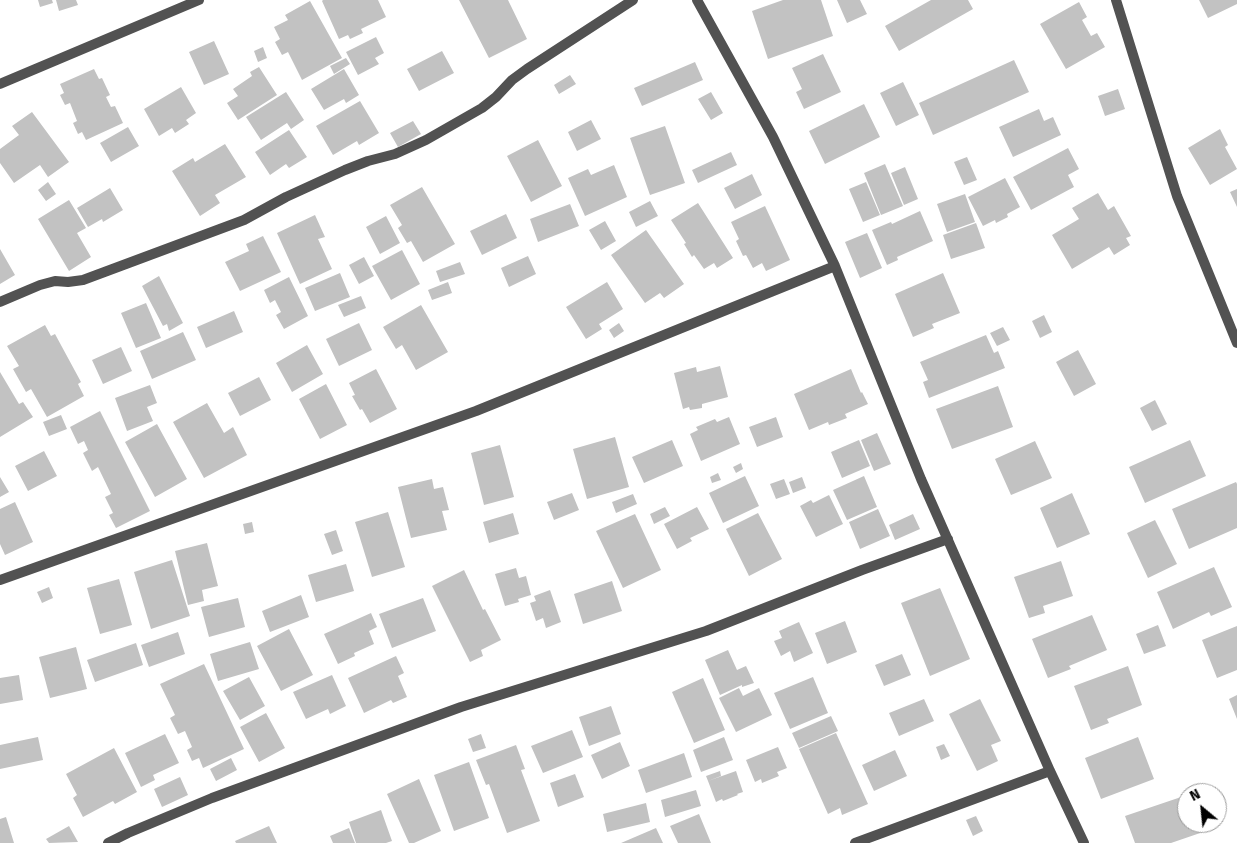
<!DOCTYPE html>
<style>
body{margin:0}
#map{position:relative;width:1237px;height:843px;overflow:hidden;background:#fff;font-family:"Fira Sans",sans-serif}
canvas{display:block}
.north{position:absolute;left:1177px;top:783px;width:50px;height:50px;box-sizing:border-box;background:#fff;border:1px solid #999;border-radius:50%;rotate:332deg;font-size:14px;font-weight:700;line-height:20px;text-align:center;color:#000}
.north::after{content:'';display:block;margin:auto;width:18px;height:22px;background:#000;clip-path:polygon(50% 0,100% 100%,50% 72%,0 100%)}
</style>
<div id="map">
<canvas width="1237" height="843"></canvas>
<div class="north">N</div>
</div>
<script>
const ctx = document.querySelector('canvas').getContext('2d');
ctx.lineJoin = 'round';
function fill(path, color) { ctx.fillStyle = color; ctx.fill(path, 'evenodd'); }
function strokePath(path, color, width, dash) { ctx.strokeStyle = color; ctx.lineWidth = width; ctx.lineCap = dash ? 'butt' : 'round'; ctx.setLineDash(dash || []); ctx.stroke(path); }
fill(new Path2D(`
 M38,0H52L53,3L40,7Z
 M56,0H76L78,5L59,11Z
 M323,0H378L386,17L361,29L363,33L350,39L348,35L339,39L322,1Z
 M459,0H508L527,39L489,58Z
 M783,0H821L833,36L768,59L752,11Z
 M837,0H860L867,14L847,23Z
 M931,0H968L973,9L899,51L885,26Z
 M1199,0H1237V4L1208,18Z
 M310,1L342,58L302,80L288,52L282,55L275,42L280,39L274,27L288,20L285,15Z
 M1079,2L1087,17L1082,20L1091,36L1097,33L1105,47L1066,69L1040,24Z
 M376,37L384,53L375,58L379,64L358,75L346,52Z
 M214,41L229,74L204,85L189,52Z
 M263,47L267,58L258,62L254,51Z
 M442,51L454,73L419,91L407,69Z
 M823,54L841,92L804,109L796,92L802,89L792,68Z
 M346,58L350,64L334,74L330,66Z
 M1014,60L1029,92L933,135L919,103Z
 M695,62L703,80L642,106L634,88Z
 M259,67L277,95L238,120L227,103L238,96L233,89L252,76L250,72Z
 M94,69L99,79L102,78L110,95L106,97L111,107L115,106L123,123L86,140L82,132L78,134L73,123L77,121L70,103L65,105L60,95L64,93L60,84Z
 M344,69L359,95L346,103L344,99L324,110L311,89Z
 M570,75L576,84L559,94L554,85Z
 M903,82L919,115L896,126L880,93Z
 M181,87L196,113L186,120L189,124L175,133L172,128L159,136L144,109Z
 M1118,89L1125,109L1105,116L1098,96Z
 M286,92L304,120L291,129L287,123L261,140L246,117Z
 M711,92L723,113L711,120L698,99Z
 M360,101L379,133L359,145L357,141L333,155L316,126Z
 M864,104L880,137L825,164L809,131Z
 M1039,109L1044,121L1053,117L1061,135L1013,157L999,127Z
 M32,112L69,162L48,177L40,165L14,183L0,163V149L19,135L12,126Z
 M591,120L601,139L577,151L568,132Z
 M413,121L421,134L398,147L390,133Z
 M665,126L685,183L650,195L630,138Z
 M128,127L139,146L111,162L100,143Z
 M1220,129L1228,145L1225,147L1237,169L1210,185L1188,148Z
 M289,130L307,157L289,168L286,164L270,175L255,152Z
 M538,140L562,186L531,202L507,156Z
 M225,144L246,177L215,195L220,203L200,216L172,171L193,158L195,162Z
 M1068,148L1079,169L1068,175L1074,187L1031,210L1013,177Z
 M731,152L737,165L698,183L692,170Z
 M967,157L977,180L964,185L954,162Z
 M885,164L903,206L881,215L864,173Z
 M614,165L627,197L585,216L568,178L588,169L591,175Z
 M905,167L918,199L904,205L891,173Z
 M752,174L762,195L735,209L724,188Z
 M1005,178L1020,207L1007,214L1008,217L996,223L995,220L983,226L968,197Z
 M48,182L56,194L46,201L38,190Z
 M866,182L880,215L863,222L849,189Z
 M422,187L455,244L423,262L411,241L407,243L398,228L402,225L390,205Z
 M110,188L123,210L103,222L102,219L88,227L77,208Z
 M1237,189V207L1230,192Z
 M1098,193L1108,210L1114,206L1131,236L1126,238L1130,245L1114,255L1109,247L1072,269L1052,235L1079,219L1072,208Z
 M965,194L975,222L947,232L937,204Z
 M69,200L86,228L77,233L91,257L69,271L38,219Z
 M650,201L658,216L636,227L629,212Z
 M698,203L733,258L717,268L714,263L704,269L694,255L692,257L684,244L686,243L671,220Z
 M570,204L579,226L538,242L530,219Z
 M765,206L790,260L766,271L762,263L753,268L746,255L743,256L736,241L739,239L731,222Z
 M920,211L933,241L897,257L898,260L887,265L872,230L891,222L892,224Z
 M506,214L517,238L482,255L470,231Z
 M315,215L325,237L318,239L332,269L300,284L277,233Z
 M386,216L400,243L380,254L366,227Z
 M605,221L616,241L601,250L589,230Z
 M976,223L985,248L951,259L943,235Z
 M646,230L684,284L664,298L660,293L645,303L611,255Z
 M867,233L882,268L860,278L845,242Z
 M263,236L281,272L240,291L225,262L249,251L246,244Z
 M0,249L15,275L0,284Z
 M402,250L420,284L391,300L372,266Z
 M528,256L536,274L509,287L501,268Z
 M364,257L374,276L359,284L349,265Z
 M460,262L465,274L440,282L436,271Z
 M340,273L350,297L315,311L305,288Z
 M943,273L960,313L932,324L934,328L913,337L895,294Z
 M159,276L183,323L169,331L167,324L163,326L142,286Z
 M289,277L308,316L284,329L276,315L281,312L275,300L270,303L264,290Z
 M448,282L452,293L432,300L428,290Z
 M607,282L623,309L599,324L602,329L586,339L566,307Z
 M361,296L366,308L344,317L338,305Z
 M146,303L161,338L136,348L121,313Z
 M421,305L448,352L416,370L402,345L396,349L383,327Z
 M234,311L243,332L206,348L197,327Z
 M1044,315L1052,332L1040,338L1032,321Z
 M359,323L372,350L339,366L326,339Z
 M619,323L624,331L614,338L609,330Z
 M45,325L51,336L55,334L81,382L78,384L84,396L47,417L31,389L26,392L13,369L19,366L7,346Z
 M1003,327L1010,340L997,346L990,333Z
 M183,332L196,360L152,379L140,351Z
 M986,335L994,353L998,351L1005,368L929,398L923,382L928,380L920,362Z
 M307,345L323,374L292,392L276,363Z
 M121,347L132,371L103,384L92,360Z
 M1078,350L1096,384L1074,396L1056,362Z
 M720,366L728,397L702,404V408L690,410L689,407L683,409L674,373L696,367L697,372Z
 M376,369L397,409L370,423L362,409L360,410L352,396L355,395L349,383Z
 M851,369L861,393L862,392L868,404L845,414L847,418L829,425L828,422L809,430L794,394Z
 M0,372L19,404L23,402L33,417L0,437Z
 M259,377L271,400L240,416L228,393Z
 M326,384L347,425L320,439L299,399Z
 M150,385L157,403L147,407L153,421L127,431L115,398Z
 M998,386L1013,427L952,449L936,409Z
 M1155,400L1167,424L1152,431L1140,408Z
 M207,403L224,433L233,427L247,455L204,478L173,422Z
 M100,411L150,511L116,528L109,515L113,513L105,497L111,494L98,467L92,471L83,453L88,450L84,441L78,444L70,427Z
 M61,415L67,429L49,436L43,422Z
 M729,417L740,444L701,461L690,434L698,430L696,427L715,419L717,422Z
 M776,417L783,437L757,447L749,427Z
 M157,424L187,479L155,497L125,442Z
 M877,433L891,464L874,471L861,440Z
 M615,437L629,487L587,499L573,449Z
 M672,440L683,466L644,483L632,457Z
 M859,440L870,466L842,478L831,452Z
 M1190,440L1206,476L1145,503L1129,467Z
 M1035,441L1052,478L1011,495L995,459Z
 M500,445L514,497L484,505L471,453Z
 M44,451L57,476L28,491L15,466Z
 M741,463L743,469L736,473L733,467Z
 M718,473L721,480L712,483L710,477Z
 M745,476L759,506L723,523L709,493Z
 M864,476L877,507L847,520L833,490Z
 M0,477L9,492L0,497Z
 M802,477L806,488L793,493L789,482Z
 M432,479L434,489L443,487L449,510L442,511L447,530L411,538L398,487Z
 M784,479L790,494L776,499L770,484Z
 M1236,482L1237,484V528L1189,549L1172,509Z
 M572,493L579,510L554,520L547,502Z
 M1072,493L1090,534L1057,548L1040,508Z
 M633,494L637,504L616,513L612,502Z
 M829,495L843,524L816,537L800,506L811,500L813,503Z
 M15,502L33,542L5,555L0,544V509Z
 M665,507L670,516L654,524L650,514Z
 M697,507L709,529L690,538L692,541L677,549L664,524Z
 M878,509L890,536L860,549L849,522Z
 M388,512L405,567L372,577L355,522Z
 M513,513L519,534L489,543L483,522Z
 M758,513L782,559L749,576L726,529Z
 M635,514L661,570L623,588L596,531Z
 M913,514L920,529L895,540L889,525Z
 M1155,520L1177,564L1148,578L1127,533Z
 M252,522L254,532L245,534L243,524Z
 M336,530L343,551L332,555L324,534Z
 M207,543L218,586L202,590L204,601L188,605L175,551Z
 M172,560L190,616L151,629L134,572Z
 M1061,561L1073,596L1043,606L1045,613L1029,618L1014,577Z
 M346,564L354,591L316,602L308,575Z
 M1214,567L1232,607L1211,616L1209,612L1173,629L1157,592Z
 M516,568L519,578L526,576L531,595L518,599L519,602L505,606L495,574Z
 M464,570L483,610L485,609L501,640L481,650L483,656L470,662L432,586Z
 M119,579L132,625L100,634L87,588Z
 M612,581L622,611L583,624L574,594Z
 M49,587L53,598L42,603L37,592Z
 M940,588L970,659L930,676L901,603Z
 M550,590L561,622L546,628L543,618L536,621L530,603L536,601L534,596Z
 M301,595L309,617L270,632L262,611Z
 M238,598L245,627L209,637L201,607Z
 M423,598L436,631L392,648L379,614Z
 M371,613L377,627L369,631L374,644L354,653L355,656L338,664L324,634Z
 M1092,615L1107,650L1069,666L1071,669L1048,678L1032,639Z
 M845,621L857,652L827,664L815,633Z
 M799,622L813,653L794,662L790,651L781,656L774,641L782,638L779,631Z
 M1158,625L1166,646L1144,654L1136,634Z
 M1237,626V670L1217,678L1202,640Z
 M289,629L313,675L281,691L257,646Z
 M178,632L185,654L149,667L141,645Z
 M250,642L259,669L218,681L210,654Z
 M136,643L143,665L95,682L87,660Z
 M76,647L87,689L50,698L39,657Z
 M728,650L737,670L746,666L754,683L742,687V685L720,695L705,660Z
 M902,654L911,675L884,686L875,665Z
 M396,656L404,673L398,676L407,697L393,703L391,700L364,713L348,678Z
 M204,664L244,749L203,768L199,758L192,761L187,750L192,747L185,731L178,734L170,718L175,715L160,684Z
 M1128,666L1142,705L1107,719L1109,723L1091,730L1074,686Z
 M19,675L23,700L0,704V678Z
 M332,675L346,706L330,714L328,709L306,719L293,692Z
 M249,677L265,706L240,720L223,691Z
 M813,677L828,713L790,729L774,693Z
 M703,678L725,730L694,743L672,692Z
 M739,688L743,696L759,688L772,715L736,732L719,698Z
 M1237,695V719L1229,699Z
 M924,699L934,721L899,736L889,713Z
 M980,699L1001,741L991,745L998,761L977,771L949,714Z
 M611,706L621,734L589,746L579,717Z
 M266,713L285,748L259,762L240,727Z
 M831,716L838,731L799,748L792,733Z
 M572,730L583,757L543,773L531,746Z
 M836,733L868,804L842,815L840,808L828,814L799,749Z
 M165,734L179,763L153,775L155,780L141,787L125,753Z
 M481,734L486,748L473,752L468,739Z
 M38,737L43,760L0,769V745Z
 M724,737L733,760L701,772L693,750Z
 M1138,737L1154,779L1101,799L1085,758Z
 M620,742L630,766L602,779L591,755Z
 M944,744L950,756L941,760L936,747Z
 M516,745L525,769L521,770L540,821L507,833L489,784L486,785L476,760Z
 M778,747L787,768L777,772L779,776L762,783L761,779L755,782L746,760Z
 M114,748L137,792L115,804L113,801L83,817L73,798L77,795L66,774Z
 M895,750L907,776L874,791L862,765Z
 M684,753L692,777L646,793L638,770Z
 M231,758L237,770L216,781L210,769Z
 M469,762L489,818L454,831L434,775Z
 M720,771L721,776L708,781L706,776Z
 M736,771L743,792L737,794L738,795L723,801L722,799L716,802L708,781Z
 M575,774L584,797L558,807L550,783Z
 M180,777L188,795L162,807L154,789Z
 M419,779L441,831L414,843H409L387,794Z
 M696,790L701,806L665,817L661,800Z
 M1187,795V823H1203L1206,831L1171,843H1135L1125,816Z
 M646,803L650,822L607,832L603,814Z
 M381,810L392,841L386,843H356L349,822Z
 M699,814L711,843H678L670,826Z
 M976,816L983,831L973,836L966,820Z
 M6,817L14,843H0V819Z
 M69,826L78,842L49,843L46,839Z
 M269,826L277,843H236L235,841Z
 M349,828L355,843H333L330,836Z
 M656,828L663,843H621Z`), '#c2c2c2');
strokePath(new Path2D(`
 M697,0L773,137L835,266L921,479L1050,771L1084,843
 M1116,0L1177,196L1237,343
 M0,84L199,0
 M0,302L40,285L55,281L68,282L83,280L244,220L286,197L345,170L368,161L395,154L426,140L482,108L496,97L512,80L527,69L633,0
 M0,580L476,411L835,266
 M108,843L128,833L212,798L461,707L706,631L862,570L948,539
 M855,843L1050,771`), '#525252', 10);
</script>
